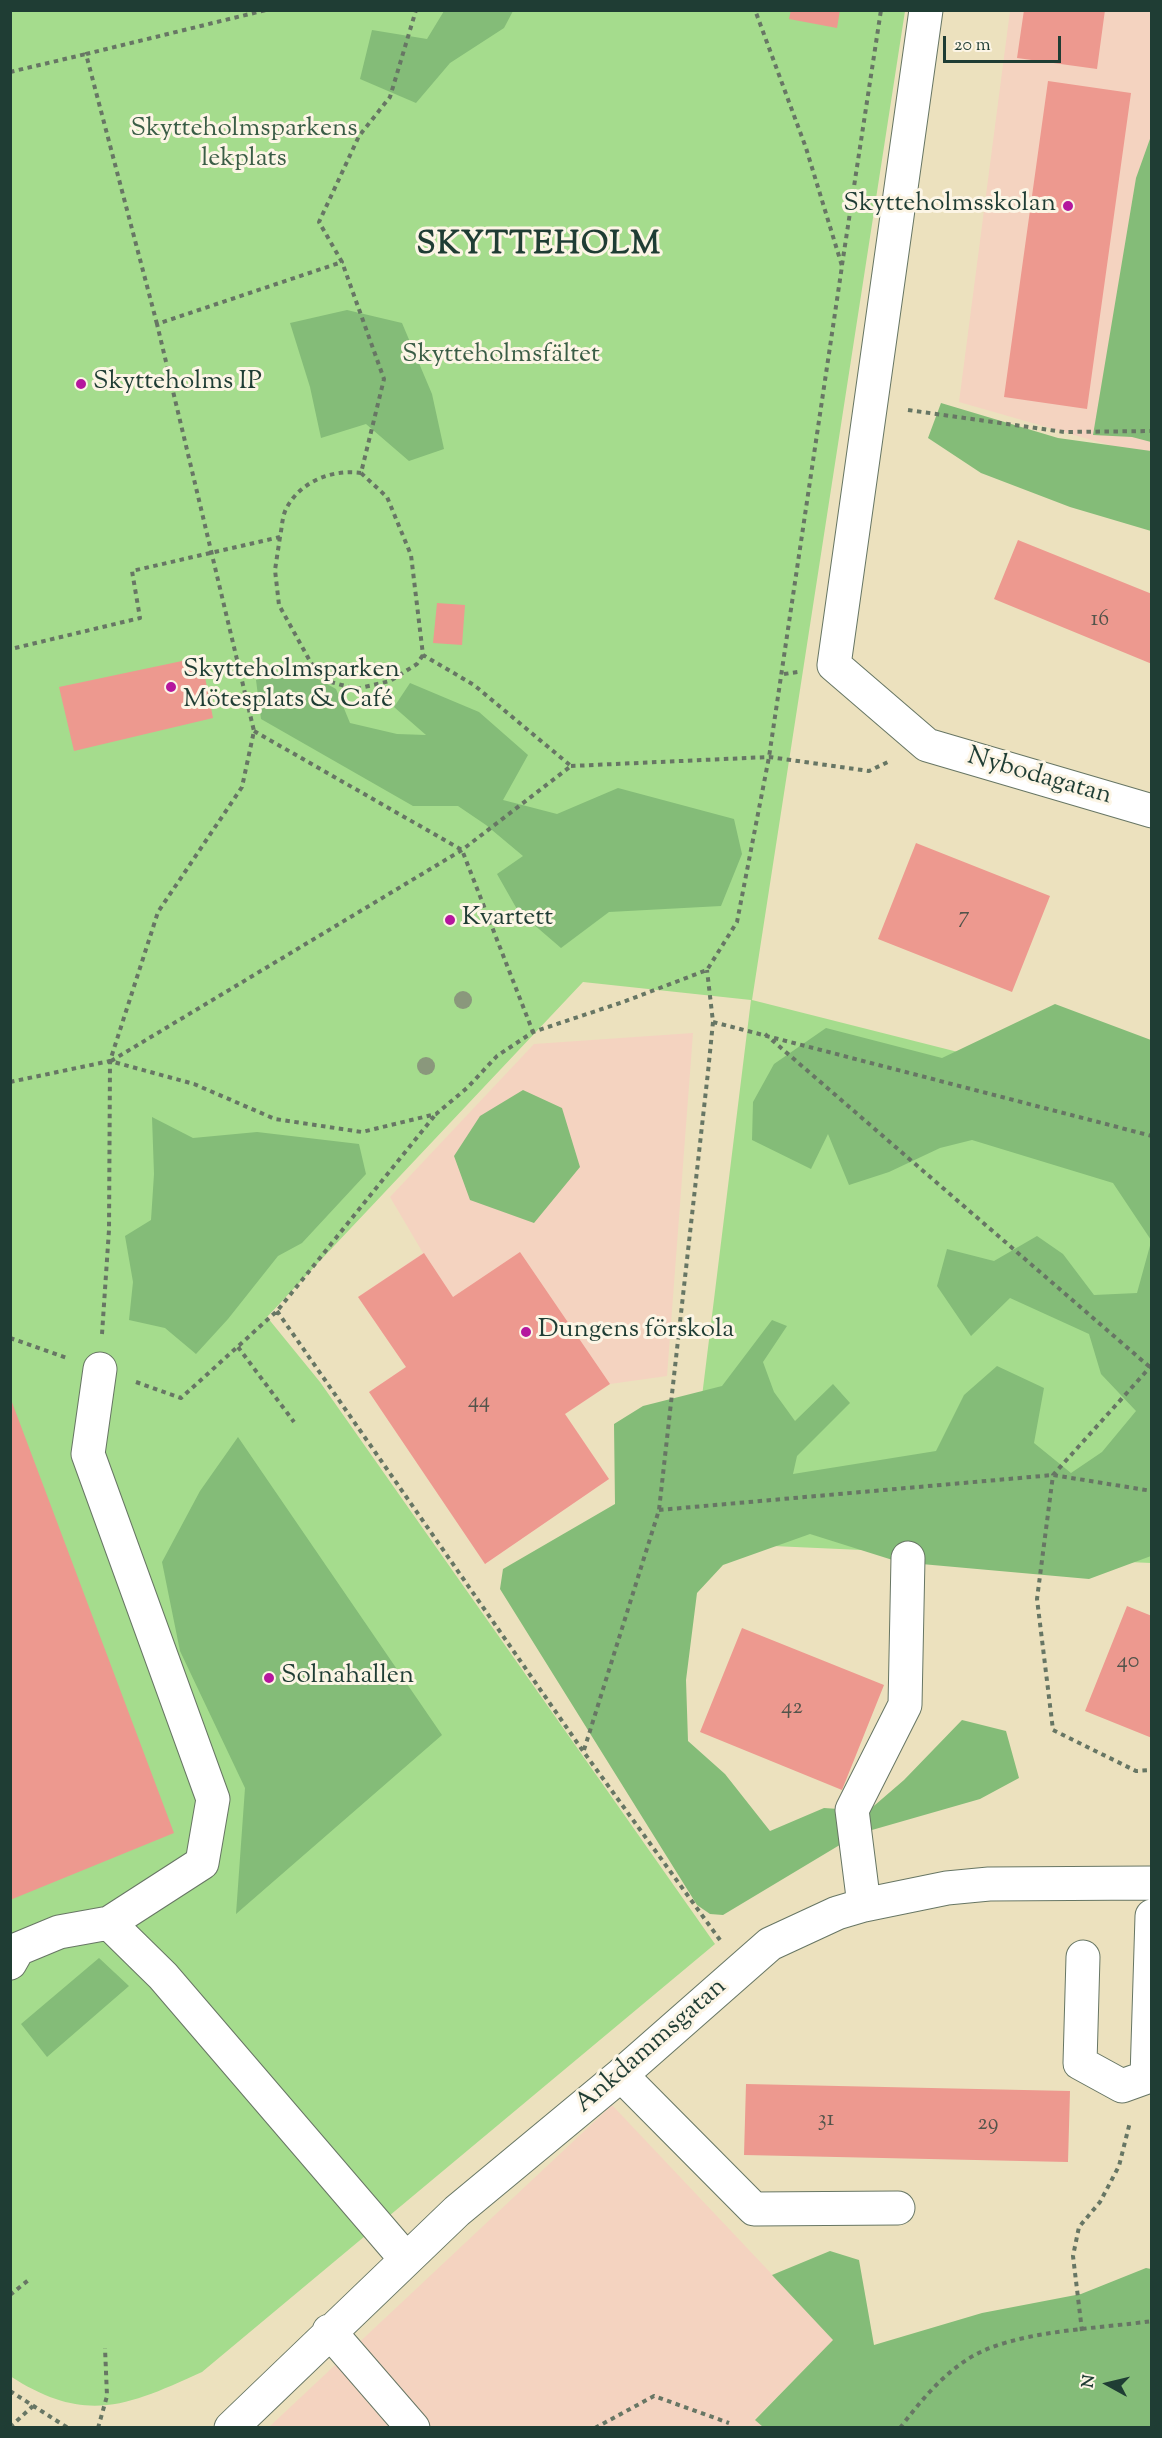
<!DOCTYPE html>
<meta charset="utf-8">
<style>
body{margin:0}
#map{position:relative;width:1162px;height:2438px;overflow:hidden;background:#ece1be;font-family:"Sorts Mill Goudy",serif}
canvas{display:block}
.frame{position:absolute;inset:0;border:12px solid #1f3d34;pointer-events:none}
.north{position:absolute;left:1078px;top:2354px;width:60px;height:60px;-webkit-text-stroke:4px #fcf5e5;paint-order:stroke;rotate:278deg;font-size:16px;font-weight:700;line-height:24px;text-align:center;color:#1f3d34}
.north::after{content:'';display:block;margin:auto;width:21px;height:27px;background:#1f3d34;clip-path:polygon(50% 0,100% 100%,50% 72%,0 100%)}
.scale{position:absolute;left:943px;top:36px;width:118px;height:27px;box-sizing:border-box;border:3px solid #1f3d34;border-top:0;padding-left:8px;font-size:18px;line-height:21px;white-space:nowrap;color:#1f3d34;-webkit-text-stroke:4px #fcf5e5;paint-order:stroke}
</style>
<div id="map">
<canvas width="1162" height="2438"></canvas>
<div class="frame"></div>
<div class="north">N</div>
<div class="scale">20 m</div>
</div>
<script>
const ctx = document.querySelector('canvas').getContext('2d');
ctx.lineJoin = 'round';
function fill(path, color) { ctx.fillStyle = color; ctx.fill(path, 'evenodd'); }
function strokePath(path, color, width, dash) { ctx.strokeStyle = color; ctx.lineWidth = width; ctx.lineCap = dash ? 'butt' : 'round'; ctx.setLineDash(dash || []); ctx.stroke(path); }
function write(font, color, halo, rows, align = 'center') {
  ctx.font = font + ' "Sorts Mill Goudy",serif'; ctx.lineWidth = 6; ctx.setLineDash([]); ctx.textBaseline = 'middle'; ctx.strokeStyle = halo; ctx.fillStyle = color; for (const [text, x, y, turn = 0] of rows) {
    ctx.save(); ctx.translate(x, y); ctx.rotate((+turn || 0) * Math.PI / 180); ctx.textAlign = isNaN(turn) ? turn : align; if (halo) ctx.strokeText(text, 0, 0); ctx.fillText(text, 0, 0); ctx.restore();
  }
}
fill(new Path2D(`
 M1010,11H1151V457L959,402Z
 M693,1033L667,1376L610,1384L565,1414L609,1479L485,1564L369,1392L406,1367L358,1297L423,1253L390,1197L534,1044Z
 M612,2105L834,2340L755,2419L763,2427L268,2428Z`), '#f4d3c0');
fill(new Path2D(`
 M10,11H905L752,1000L1152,1101L1151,1563L684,1542L751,1000L583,982L267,1317L320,1382L715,1944L202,2372C127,2406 86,2425 10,2376Z`), '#a5dc8d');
fill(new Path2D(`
 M444,11H513L504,28L450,63L416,103L360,79L372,30L427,39Z
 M1151,136V442L1132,437L1093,435L1136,178Z
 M347,310L402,323L432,394L444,449L409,461L366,424L321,438L310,387L290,323Z
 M941,403L1058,438L1151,451V531L1070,507L981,473L928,438Z
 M298,668L336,689L350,723L397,734L426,735L394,707L410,683L479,712L528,755L503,800L557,814L618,788L734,819L742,854L721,906L609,912L561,948L518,911L497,874L523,856L486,825L458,806H413L261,719L256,680Z
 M1055,1004L1151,1040V1240L1113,1183L972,1140L940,1148L889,1172L849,1185L828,1134L811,1169L752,1140L753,1102L774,1064L826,1028L942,1058Z
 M523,1090L562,1108L580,1167L534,1223L470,1200L454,1156L480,1116Z
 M152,1117L193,1138L257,1132L359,1144L366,1174L302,1243L278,1256L228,1319L196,1354L165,1328L129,1320L133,1282L125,1236L151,1220L154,1174Z
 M1037,1236L1063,1254L1094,1295L1137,1293L1151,1242V1556L1089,1579L899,1562L810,1534L723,1565L697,1593L686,1680L688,1741L725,1774L770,1831L824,1808L868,1811L904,1780L962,1720L1006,1731L1019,1778L980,1799L858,1834L723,1915L710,1914L697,1905L500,1589L503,1569L615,1504L614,1424L643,1406L722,1386L772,1320L787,1326L763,1362L774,1392L795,1421L833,1384L850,1403L797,1456L793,1474L936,1451L964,1395L997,1366L1044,1388L1034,1443L1071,1473L1102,1452L1136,1411L1101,1374L1089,1334L1010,1298L971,1336L937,1286L947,1249L994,1261Z
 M238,1437L442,1735L236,1914L245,1788L180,1651L162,1562L200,1491Z
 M99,1958L129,1986L47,2057L21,2024Z
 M830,2251L859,2260L874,2345L982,2313L1081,2294L1146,2268L1151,2269V2427H763L755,2420L833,2340L772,2275Z`), '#84bc78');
fill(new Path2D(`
 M791,10H840L837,28L789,19Z
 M1024,10H1105L1097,69L1017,58Z
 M1048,81L1131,93L1087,409L1004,397Z
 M1018,540L1152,594V664L994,599Z
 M437,603L465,605L462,645L433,643Z
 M201,657L213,718L74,751L59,687Z
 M916,843L1050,896L1012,992L878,939Z
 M520,1252L610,1384L565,1414L609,1479L485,1564L369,1392L406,1367L358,1297L424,1253L453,1297Z
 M10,1397L174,1833L10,1900Z
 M1127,1606L1152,1616V1738L1085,1711Z
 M742,1628L884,1685L842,1790L700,1732Z
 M746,2084L1070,2091L1068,2162L744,2155Z`), '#ed998f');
const minor = new Path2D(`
 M926,10L834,665L927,745L1152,811
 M100,1369L88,1454L213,1799L202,1863L109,1923
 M864,1905L852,1810L905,1705L908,1558
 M1083,1957L1080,2063L1122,2086L1147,2077L1152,1916
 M10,1963L18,1949L59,1932L109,1923L163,1976L405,2258
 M621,2075L754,2209L898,2208
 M329,2331L413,2428
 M231,2428L457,2211L621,2075L770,1944L837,1913L864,1905L947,1888L989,1884L1152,1883`);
strokePath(minor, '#677664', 35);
strokePath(new Path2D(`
 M10,72L86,54
 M842,265L881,10
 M157,324L86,54L266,10
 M908,410L1064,432L1152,431
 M280,537L275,570L279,605L311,663L331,682L356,689L390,681L417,664L423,655
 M15,648L140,618L132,571L280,537C282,528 282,517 286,509C300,481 333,469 361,473
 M784,674L798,672
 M254,731L462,850L533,1032
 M571,766L769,757L869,771L890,761
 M713,1022L1152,1136
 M765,1034L1152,1369
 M111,1061L462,850L571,766L474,685L423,655L411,555L387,497L361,473L384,379L342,262
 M10,1082L110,1061L194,1084L275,1119L362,1132L436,1114L467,1088L497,1056L533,1032L623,1002L707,970L737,922L769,757L842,266L806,148L755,10
 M277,1311L583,1751L720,1940
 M102,1334L109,1230L110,1061L158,912L242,787L254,731L157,324L342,262L319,222L359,136L390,97L416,10
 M10,1338L67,1358
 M238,1347L294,1422
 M1152,1365L1053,1475L1037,1599L1053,1730L1136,1771L1152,1770
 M136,1382L181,1398L277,1311L436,1114
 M659,1510L1053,1475L1152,1491
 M584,1750L659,1510L708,1072L713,1022L707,970
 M10,2295L31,2278
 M1082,2331L1073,2256L1079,2227L1100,2202L1119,2166L1130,2122
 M10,2391L68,2428
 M10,2427L33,2406
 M98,2428L107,2396L105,2348
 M595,2428L654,2396L729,2423
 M900,2428C920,2402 940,2377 968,2359C1013,2330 1098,2329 1152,2321`), '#677664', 4, [4.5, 4.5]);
strokePath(minor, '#fff', 33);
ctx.fillStyle = '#8a987c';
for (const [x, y] of [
 [463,1000],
 [426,1066]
]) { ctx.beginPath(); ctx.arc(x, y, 9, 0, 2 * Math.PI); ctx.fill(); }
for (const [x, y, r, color] of [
 [1068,206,6,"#b5179e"],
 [81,384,6,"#b5179e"],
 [171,687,6,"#b5179e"],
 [450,920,6,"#b5179e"],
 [526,1332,6,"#b5179e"],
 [269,1678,6,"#b5179e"]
]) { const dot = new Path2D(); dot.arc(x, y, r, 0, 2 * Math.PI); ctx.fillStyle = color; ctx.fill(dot); strokePath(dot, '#fcf5e5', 2); }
write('22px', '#52544b', null, [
 ["16",1100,621],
 ["7",964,918],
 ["44",479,1403],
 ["40",1128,1663],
 ["42",792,1709],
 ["31",826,2121],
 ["29",988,2125]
]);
write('26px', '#3a5d46', '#fcf5e5', [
 ["Skytteholmsparkens",244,131],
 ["lekplats",244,161],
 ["Skytteholmsfältet",501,357]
]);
write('26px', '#1f3d34', '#fcf5e5', [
 ["Skytteholmsskolan",1056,206,"right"],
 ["Skytteholms IP",93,384],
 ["Skytteholmsparken",183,672],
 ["Mötesplats & Café",183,702],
 ["Kvartett",462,920],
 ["Dungens förskola",538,1332],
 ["Solnahallen",281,1678]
], 'left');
write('26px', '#1f3d34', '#fcf5e5', [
 ["Nybodagatan",1039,778,16],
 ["Ankdammsgatan",652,2047,-41]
]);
ctx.letterSpacing = '1.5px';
write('bold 32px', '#1f3d34', '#fcf5e5', [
 ["SKYTTEHOLM",539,248]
]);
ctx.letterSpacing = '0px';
</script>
